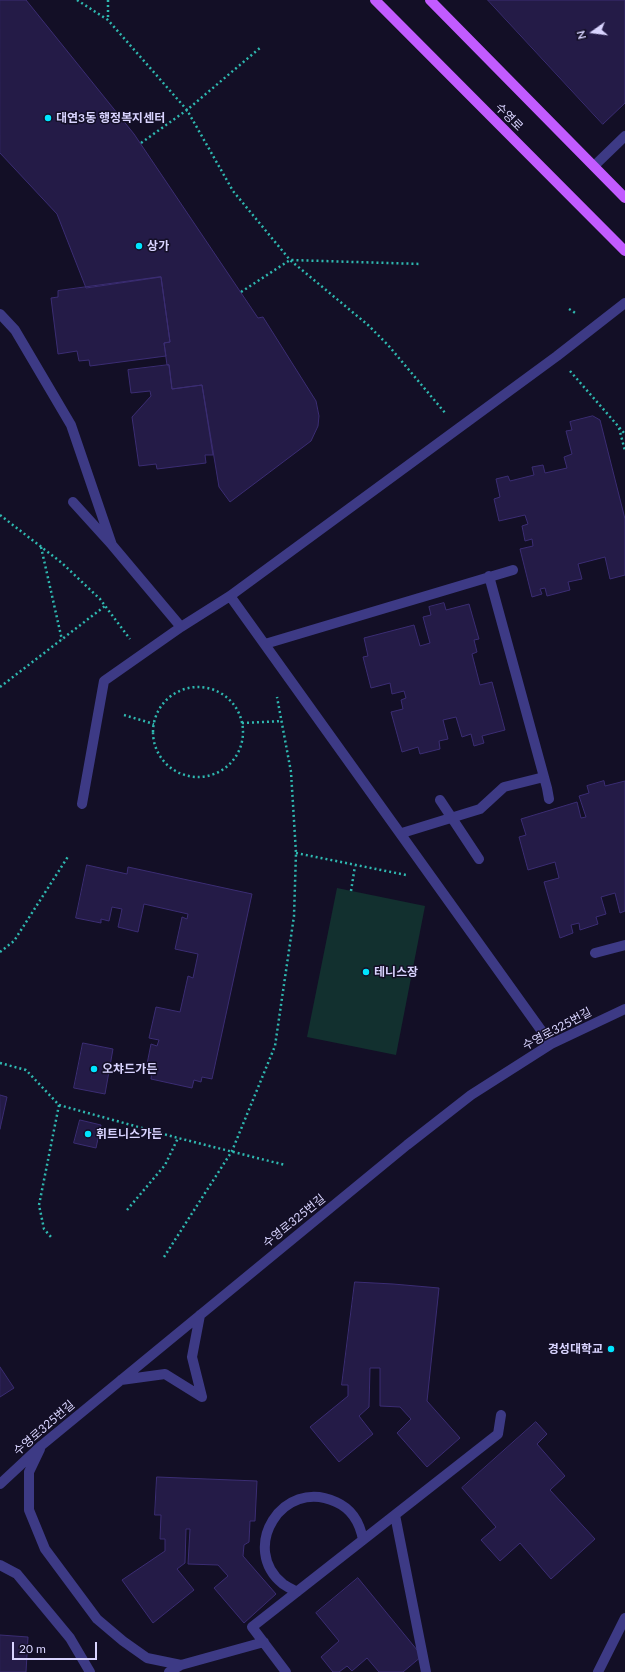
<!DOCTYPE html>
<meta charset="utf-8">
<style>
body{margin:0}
#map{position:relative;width:625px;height:1672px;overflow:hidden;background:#130f26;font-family:Lato,sans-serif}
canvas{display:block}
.north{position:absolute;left:573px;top:12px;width:40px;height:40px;-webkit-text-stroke:3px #130f26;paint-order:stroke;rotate:256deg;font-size:11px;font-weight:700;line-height:16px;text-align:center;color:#d9d4ff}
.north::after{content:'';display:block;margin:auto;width:14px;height:18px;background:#d9d4ff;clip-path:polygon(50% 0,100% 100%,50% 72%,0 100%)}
.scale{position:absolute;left:12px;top:1642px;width:85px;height:18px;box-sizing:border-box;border:2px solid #d9d4ff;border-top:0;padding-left:5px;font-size:12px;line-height:14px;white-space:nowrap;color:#d9d4ff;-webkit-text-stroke:3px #130f26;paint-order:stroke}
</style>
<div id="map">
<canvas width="625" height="1672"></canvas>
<div class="north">N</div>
<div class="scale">20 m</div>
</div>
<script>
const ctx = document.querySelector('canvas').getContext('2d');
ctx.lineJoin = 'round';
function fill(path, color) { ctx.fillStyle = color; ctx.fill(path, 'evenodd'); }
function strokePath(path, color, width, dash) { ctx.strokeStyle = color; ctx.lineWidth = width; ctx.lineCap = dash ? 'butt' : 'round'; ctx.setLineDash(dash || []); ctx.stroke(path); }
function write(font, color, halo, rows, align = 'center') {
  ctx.font = font + ' Lato,"Noto Sans KR",sans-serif'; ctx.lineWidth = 3; ctx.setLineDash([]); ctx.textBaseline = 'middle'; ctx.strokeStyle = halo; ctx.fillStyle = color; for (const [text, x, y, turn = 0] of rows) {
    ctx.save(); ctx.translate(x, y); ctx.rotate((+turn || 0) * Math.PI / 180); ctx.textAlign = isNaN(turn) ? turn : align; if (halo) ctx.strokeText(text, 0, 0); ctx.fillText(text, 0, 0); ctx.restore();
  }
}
fill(new Path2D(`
 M337,888L425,906L396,1055L307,1037Z`), '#12302f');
const building = new Path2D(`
 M0,0H26L134,134L258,318L263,317L316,401L319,416L318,426L311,441L230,502L219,487L202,385L172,389L169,365H167L164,343L170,342L161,277L86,288L57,214L0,153Z
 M488,0H625V103L603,124Z
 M161,277L170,342L164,343L166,356L90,366L89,360L79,361L77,351L58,354L51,298L58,297V291Z
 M169,365L172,389L202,385L213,455H205L206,463L157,469L156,464L139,466L132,417L151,396L150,391L131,393L128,370Z
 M593,416L600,420L625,519V575L610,579L605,557L578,564L582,579L568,582L570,590L547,596L545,588L540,589L542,594L532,597L520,549L533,546L532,539L525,541L522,526L528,524L525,515L499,521L494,499L500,497L496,479L508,476L510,481L534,475L532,467L543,465L545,473L567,468L564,457L572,454L566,431L572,430L570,422Z
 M444,603L446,610L469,604L479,639L474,640L477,652L472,654L480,685L492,682L505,730L482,736L484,743L474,746L471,734L462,737L456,717L443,720L448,739L439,741L440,749L420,754L418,747L402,752L391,712L403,709L401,700L406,698L404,691L392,694L390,683L371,688L363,657L368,656L364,638L414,625L420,646L430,643L423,617L431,615L429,607Z
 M604,781L605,786L625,781V911L620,913L615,893L601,897L606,914L596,917L598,924L580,930L579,923L571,925L573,933L560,938L544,882L559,878L555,862L528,870L519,837L526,835L521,819L577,802L581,818L586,817L579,796L589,793L587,786Z
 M87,865L127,874L128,867L252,894L212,1079L202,1077L201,1082L194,1080L192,1088L151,1079L152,1070L146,1069L151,1044L157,1046L159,1040L149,1038L156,1007L180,1012L188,976L193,978L198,954L175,949L182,917L187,919L188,914L144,904L138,932L118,927L122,909L112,907L109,921L101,919V923L76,918Z
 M83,1043L113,1049L105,1094L74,1088Z
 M0,1095L7,1097L0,1129Z
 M80,1120L101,1125L96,1148L74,1143Z
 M355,1282L393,1284L439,1288L427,1401L460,1438L427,1467L397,1433L411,1419L400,1407L380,1406V1368H370L369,1407L359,1416L373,1434L339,1462L310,1427L348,1396V1385H342Z
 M0,1367L14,1388L0,1397Z
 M536,1422L547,1434L537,1444L565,1476L550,1490L595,1539L551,1579L520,1543L500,1561L481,1540L496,1527L462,1488Z
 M157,1477L257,1481L255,1521H250L249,1542L244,1545L243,1556L276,1594L244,1623L214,1588L228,1576L218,1565L188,1564L190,1529H186L185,1563L177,1569L194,1590L153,1623L122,1580L165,1551V1539H160L161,1515H155Z
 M358,1578L422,1656L403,1672H379L367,1658L352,1671L347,1666L339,1672H333L321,1657L339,1641L316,1613Z
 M0,1635L28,1637L26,1672H0Z`);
fill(building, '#241b47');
strokePath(building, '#3b2d73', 1);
strokePath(new Path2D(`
 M77,0L108,20L187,110L261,47
 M108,0V19
 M141,143L187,110L233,191L290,260L368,325L388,345L446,414
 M241,292L290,260L421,264
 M569,309L577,314
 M570,371L625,434
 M619,428L625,451
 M0,515L62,563L100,599L130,639
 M41,547L62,640
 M0,687L105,606
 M153 732a45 45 0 1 1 90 0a45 45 0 1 1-90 0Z
 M124,715L154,724
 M242,723L282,721
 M296,853L406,875
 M351,891L355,866
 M0,952L14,941L69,855
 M0,1063L26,1070L59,1105L39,1205L44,1229L51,1237
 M59,1105L178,1138L285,1165
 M127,1210L165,1165L178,1138
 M164,1257L232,1151L275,1046L294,916L296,853L291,772L277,697`), '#2fb8b0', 2.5, [2, 3]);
strokePath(new Path2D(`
 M594,166L625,136
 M0,314L15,330L71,425L112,545
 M73,502L112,545L181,627
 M489,576L547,788L549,799
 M230,596L551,1044
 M265,644L513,570
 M440,800L479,859
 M82,804L104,681L181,627L230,596L557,356L625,303
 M402,833L480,809L504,787L544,777
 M595,953L625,945
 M200,1315L192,1357L202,1397
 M121,1380L165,1374L202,1397
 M40,1449L29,1472V1510L45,1549L97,1619L123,1641L147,1658L181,1665
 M0,1484L42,1445L407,1145L471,1095L551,1044L625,1009
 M395,1515L426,1672
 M0,1565L17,1574L70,1638L90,1672
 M297,1592C292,1589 287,1587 283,1584C239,1549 282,1477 336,1502C352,1509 360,1523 363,1540
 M169,1672L181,1665L264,1642
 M286,1672L252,1627L498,1434L501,1415
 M598,1672L625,1618`), '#3d3a85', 10);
strokePath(new Path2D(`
 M375,0L625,251
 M430,0L625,198`), '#c25bff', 10);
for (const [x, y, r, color] of [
 [48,118,4,"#00e5ff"],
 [139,246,4,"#00e5ff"],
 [366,972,4,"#00e5ff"],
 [94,1069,4,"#00e5ff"],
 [88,1134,4,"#00e5ff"],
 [611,1349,4,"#00e5ff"]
]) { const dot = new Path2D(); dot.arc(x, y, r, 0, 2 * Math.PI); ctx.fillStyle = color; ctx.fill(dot); strokePath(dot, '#130f26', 1.5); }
write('12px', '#d9d4ff', '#130f26', [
 ["수영로",509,117,45],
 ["수영로325번길",557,1029,-28],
 ["수영로325번길",294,1221,-39],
 ["수영로325번길",44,1428,-41]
]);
write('bold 12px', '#d9d4ff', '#130f26', [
 ["대연3동 행정복지센터",56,118],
 ["상가",147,246],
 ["테니스장",374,972],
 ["오챠드가든",102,1069],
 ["휘트니스가든",96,1134],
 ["경성대학교",603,1349,"right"]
], 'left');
</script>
